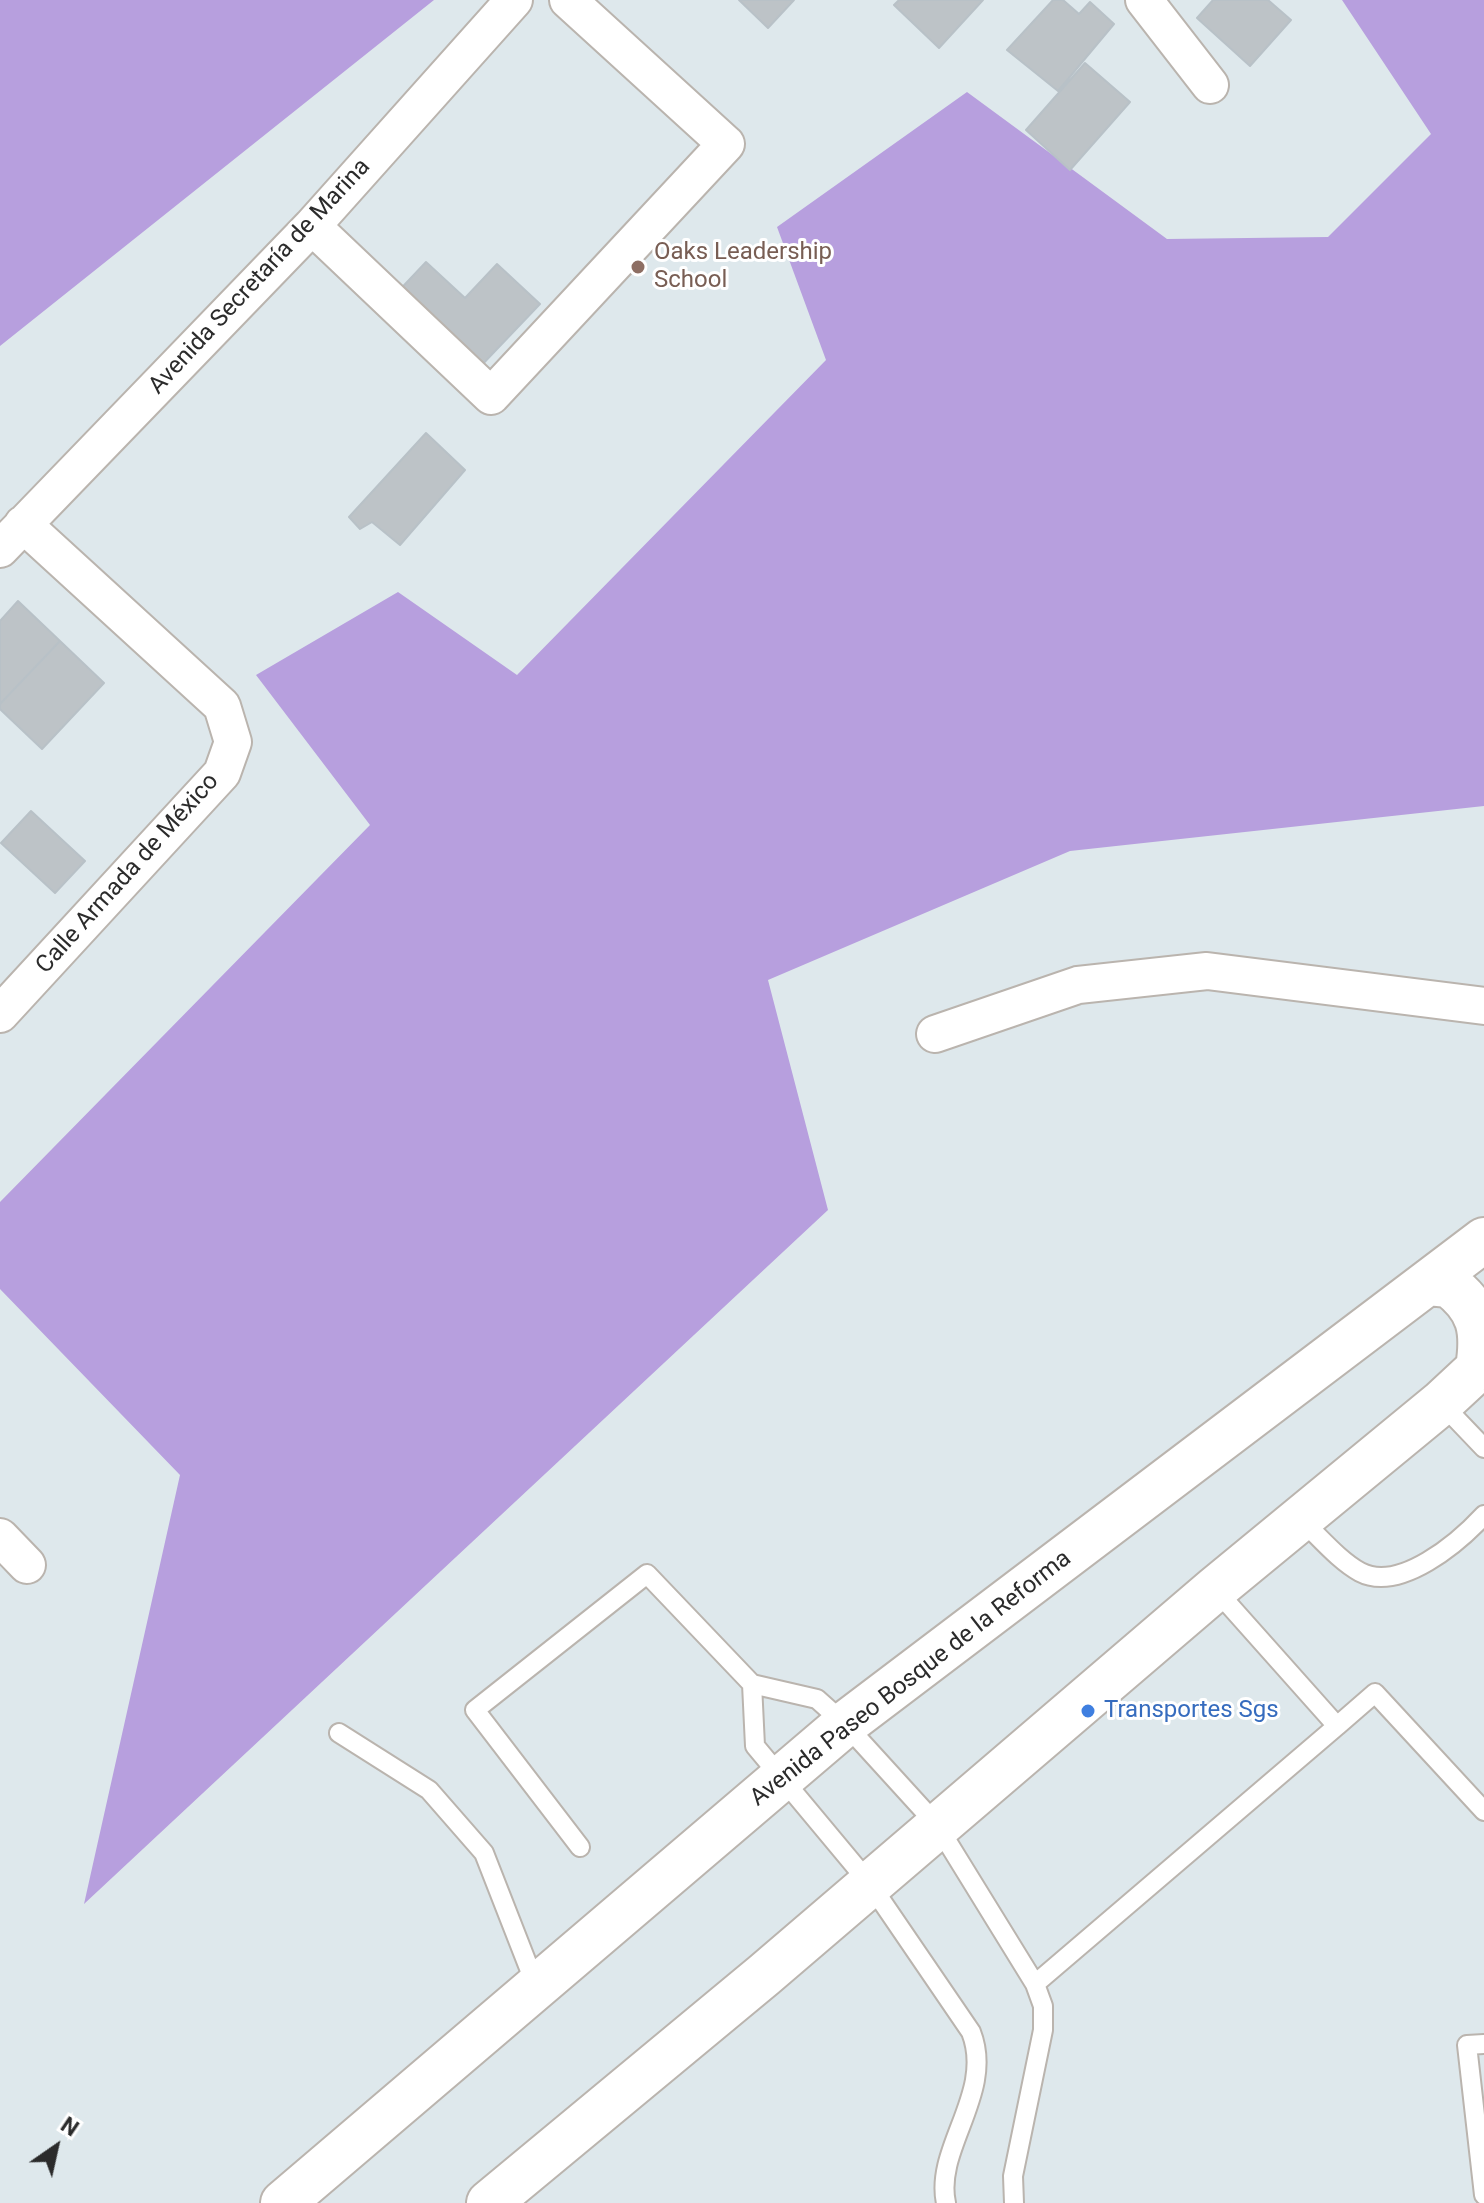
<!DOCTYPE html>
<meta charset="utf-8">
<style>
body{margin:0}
#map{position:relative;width:1484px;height:2203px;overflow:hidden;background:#dee8ec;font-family:Roboto,sans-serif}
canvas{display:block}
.north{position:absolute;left:16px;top:2107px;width:80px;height:80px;-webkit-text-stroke:6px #fff;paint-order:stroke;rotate:34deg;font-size:22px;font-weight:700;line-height:32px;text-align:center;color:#2b2b2b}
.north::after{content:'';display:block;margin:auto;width:28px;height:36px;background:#2b2b2b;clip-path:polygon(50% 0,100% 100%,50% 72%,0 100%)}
</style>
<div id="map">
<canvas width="1484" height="2203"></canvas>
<div class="north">N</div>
</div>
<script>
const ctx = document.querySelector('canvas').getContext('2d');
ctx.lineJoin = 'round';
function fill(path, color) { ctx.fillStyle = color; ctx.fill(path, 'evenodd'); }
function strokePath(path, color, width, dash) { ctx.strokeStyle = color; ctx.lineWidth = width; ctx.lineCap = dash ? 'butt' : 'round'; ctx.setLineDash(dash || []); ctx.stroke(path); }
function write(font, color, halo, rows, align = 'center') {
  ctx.font = font + ' Roboto,sans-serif'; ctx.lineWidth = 6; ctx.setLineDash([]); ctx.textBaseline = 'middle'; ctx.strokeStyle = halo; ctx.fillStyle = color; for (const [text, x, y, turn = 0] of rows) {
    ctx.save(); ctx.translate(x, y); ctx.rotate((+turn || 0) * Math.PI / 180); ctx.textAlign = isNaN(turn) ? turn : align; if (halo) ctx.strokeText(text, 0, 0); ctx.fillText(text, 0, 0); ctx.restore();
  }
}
fill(new Path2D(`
 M0,0H434L0,346Z
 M1342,0H1484V806L1070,851L768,980L828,1210L84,1904L180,1475L0,1289V1202L370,825L256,675L398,592L517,675L826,360L777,227L967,92L1167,239L1328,237L1431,134Z`), '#b79fde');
const building = new Path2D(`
 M739,0H794L768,28Z
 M899,0H983L939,48L894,5Z
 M1053,0H1063L1079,14L1090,2L1114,24L1058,91L1007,50Z
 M1213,0H1268L1291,20L1250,66L1197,18Z
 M1085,63L1130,102L1070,170L1026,130Z
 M426,262L465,298L497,264L540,304L477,370L391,299Z
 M426,433L465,470L400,545L372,522L360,529L349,517Z
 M18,601L60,641L0,704V621Z
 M60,641L104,683L42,749L0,709V704Z
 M31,811L85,861L55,893L1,843Z`);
fill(building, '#bdc3c7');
strokePath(building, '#b8c1c7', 2);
const lane = new Path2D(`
 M1441,1403L1484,1448
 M1299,1518C1318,1535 1338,1560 1360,1572C1400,1593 1459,1542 1484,1515
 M752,1684L755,1746L870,1884L971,2032C995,2093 934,2148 946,2203
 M1337,1726L1375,1693L1484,1811
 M339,1733L429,1790L484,1853L536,1986
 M580,1847L475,1710L647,1574L752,1684L817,1699L845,1724L937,1825L1035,1984L1043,2006V2030L1013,2176L1014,2203
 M1035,1984L1337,1726L1215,1589
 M1484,2044L1467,2045L1484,2195`);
const street = new Path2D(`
 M1144,0L1210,85
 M312,226L491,396L726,144L568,0
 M0,549L312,226L514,0
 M0,1014L222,773L233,742L222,706L23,524
 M935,1034L1078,985L1207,971L1484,1006
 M0,1537L27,1565`);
const secondary = new Path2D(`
 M1428,1283L1449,1285C1480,1308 1484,1331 1478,1368
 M283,2203L845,1724L1484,1240
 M489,2203L764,1975L1215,1589L1441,1403L1484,1363`);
strokePath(lane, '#bab4ae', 22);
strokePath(street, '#bab4ae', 40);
strokePath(secondary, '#bab4ae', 48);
strokePath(lane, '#fff', 18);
strokePath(street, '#fff', 36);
strokePath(secondary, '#fff', 44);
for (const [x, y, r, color] of [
 [638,267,8,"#8d6e63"],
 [1088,1711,8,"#3f7fe0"]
]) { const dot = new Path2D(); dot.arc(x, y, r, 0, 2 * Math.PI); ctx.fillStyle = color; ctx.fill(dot); strokePath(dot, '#fff', 3); }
write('24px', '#785e54', '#fff', [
 ["Oaks Leadership",654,253],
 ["School",654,281]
], 'left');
write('24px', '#2b2b2b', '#fff', [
 ["Avenida Secretaría de Marina",260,277,-47],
 ["Calle Armada de México",128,874,-48],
 ["Avenida Paseo Bosque de la Reforma",911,1679,-38]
]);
write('24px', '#366cbe', '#fff', [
 ["Transportes Sgs",1104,1711]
], 'left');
</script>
